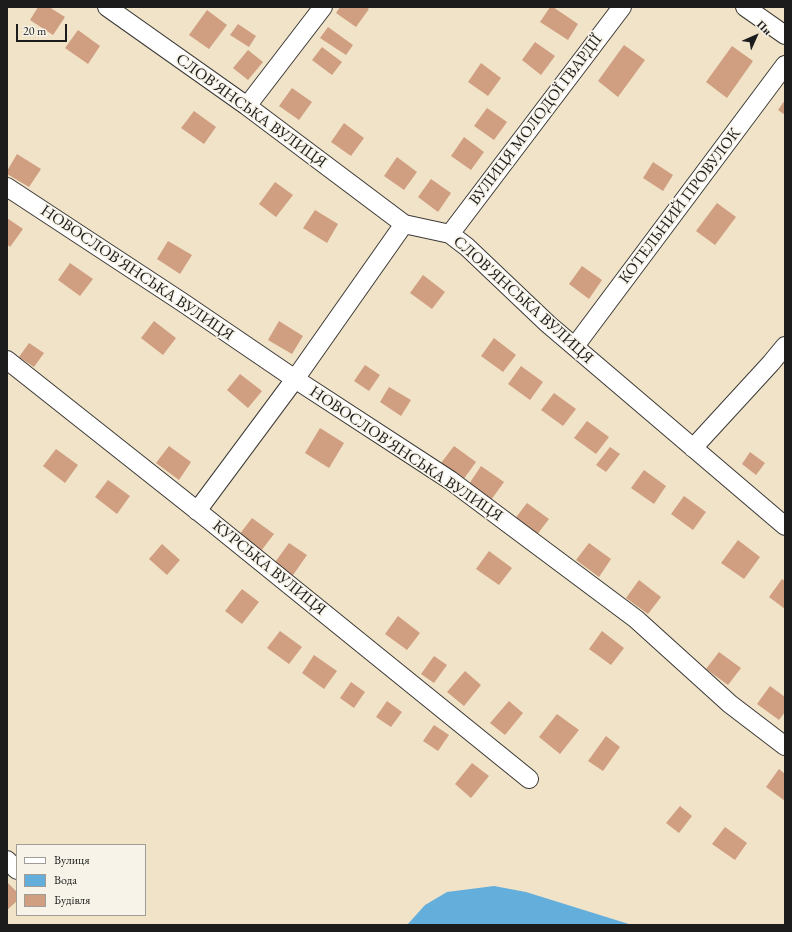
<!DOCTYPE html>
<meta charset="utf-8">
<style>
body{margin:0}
#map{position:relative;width:792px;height:932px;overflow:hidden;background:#f1e3c8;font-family:"EB Garamond",serif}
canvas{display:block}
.frame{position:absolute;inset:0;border:8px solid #1c1c1c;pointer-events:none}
.legend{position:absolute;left:16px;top:844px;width:130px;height:72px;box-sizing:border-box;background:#f7f3e8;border:1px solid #9f9d96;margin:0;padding:5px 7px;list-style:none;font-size:12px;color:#1c1c1c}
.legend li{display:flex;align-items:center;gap:8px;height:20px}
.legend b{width:20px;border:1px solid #9f9d96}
.north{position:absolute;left:736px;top:16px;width:40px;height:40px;-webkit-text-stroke:3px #f7f3e8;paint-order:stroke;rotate:45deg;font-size:11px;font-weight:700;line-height:16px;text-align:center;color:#1c1c1c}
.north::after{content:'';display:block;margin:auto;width:14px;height:18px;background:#1c1c1c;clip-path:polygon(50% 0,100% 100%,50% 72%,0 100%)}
.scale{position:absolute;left:16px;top:24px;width:51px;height:18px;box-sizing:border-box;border:2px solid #1c1c1c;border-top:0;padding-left:5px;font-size:12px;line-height:14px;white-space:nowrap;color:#1c1c1c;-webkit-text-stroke:3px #f7f3e8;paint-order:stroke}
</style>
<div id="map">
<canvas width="792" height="932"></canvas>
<div class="frame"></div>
<ul class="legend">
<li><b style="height:5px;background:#fff"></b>Вулиця</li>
<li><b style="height:11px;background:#64aedc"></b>Вода</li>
<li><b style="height:11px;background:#d09e80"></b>Будівля</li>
</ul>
<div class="north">Пн</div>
<div class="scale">20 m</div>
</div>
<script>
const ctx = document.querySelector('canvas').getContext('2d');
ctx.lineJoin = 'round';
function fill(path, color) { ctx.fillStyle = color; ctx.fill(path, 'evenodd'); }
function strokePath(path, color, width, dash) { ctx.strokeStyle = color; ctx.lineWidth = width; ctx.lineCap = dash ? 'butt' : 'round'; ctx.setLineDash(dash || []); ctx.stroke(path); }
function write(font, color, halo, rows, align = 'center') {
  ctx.font = font + ' "EB Garamond",serif'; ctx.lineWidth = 3.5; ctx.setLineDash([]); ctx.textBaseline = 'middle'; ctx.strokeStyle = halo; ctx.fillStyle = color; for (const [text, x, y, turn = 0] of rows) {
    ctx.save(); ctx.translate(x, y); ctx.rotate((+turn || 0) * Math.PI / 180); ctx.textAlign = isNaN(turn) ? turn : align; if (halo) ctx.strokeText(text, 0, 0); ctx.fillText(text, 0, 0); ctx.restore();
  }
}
fill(new Path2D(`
 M494,886L526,892L632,925H407L425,905L447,892Z`), '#64aedc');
fill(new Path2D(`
 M38,7H49L65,17L53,35L30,20Z
 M340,7H366L369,9L356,27L336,13Z
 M550,7H553L578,24L568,40L540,22Z
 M207,10L227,25L209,49L189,35Z
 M238,24L256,36L249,47L230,35Z
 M328,27L353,45L346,55L320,38Z
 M78,30L100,46L88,64L65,48Z
 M535,42L555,56L541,75L522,60Z
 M624,45L645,60L618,97L598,81Z
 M732,46L753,61L727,98L706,82Z
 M322,47L342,62L332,75L312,60Z
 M248,50L263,62L248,80L233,68Z
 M481,63L501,78L488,96L468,82Z
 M292,88L312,102L299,120L279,106Z
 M785,100V115L778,110Z
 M487,108L507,122L494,140L474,126Z
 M194,111L216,127L204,144L181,128Z
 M344,123L364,138L351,156L331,142Z
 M464,137L484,152L471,170L451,156Z
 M17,154L41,169L29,187L7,174V171Z
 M397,157L417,172L404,190L384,176Z
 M653,162L673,175L663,191L643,178Z
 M431,179L451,193L438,212L418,197Z
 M275,182L293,195L276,217L259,204Z
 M717,203L736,217L715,245L696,231Z
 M315,210L338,224L327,243L303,228Z
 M7,218L23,229L10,247L7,244Z
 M168,241L192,255L180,274L157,259Z
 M70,263L93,279L80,296L58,280Z
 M582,266L602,280L589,299L569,284Z
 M423,275L445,292L432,309L410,293Z
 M154,321L176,338L163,355L141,338Z
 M279,321L303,336L292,354L268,340Z
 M494,338L516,355L503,372L481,356Z
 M29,343L44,353L34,367L19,357Z
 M365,365L380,375L369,391L354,381Z
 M521,366L543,382L530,400L508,384Z
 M240,374L262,391L248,408L227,390Z
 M389,387L411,400L401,416L380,402Z
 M554,393L576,409L563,426L541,410Z
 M587,421L609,437L596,454L574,438Z
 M320,428L344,443L329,468L305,453Z
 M169,446L191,462L179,480L156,463Z
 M454,446L476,462L463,480L441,463Z
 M610,447L620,454L606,472L596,465Z
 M56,449L78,465L65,483L43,466Z
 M750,452L765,463L756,475L742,464Z
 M481,466L504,482L491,500L469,484Z
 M644,470L666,486L654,504L631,488Z
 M108,480L130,496L117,514L95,497Z
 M684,496L706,512L693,530L671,514Z
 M527,503L549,519L536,536L514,520Z
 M252,518L274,534L261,551L239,535Z
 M738,540L760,557L744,579L721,563Z
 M289,543L307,555L291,578L273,565Z
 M589,543L611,559L599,577L576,560Z
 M162,544L180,560L167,575L149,559Z
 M489,551L512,568L499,585L476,569Z
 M782,579L785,581V609L769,597Z
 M639,580L661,597L648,614L626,598Z
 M242,589L259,602L242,624L225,611Z
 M398,616L420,633L407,650L385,634Z
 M280,631L302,647L289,664L267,648Z
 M602,631L624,648L611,665L589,649Z
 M719,652L741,668L728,685L706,669Z
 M314,655L337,671L324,689L302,673Z
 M434,656L447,665L434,683L421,674Z
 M465,671L481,685L464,706L447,692Z
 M351,682L365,692L354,708L340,698Z
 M770,686L785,697V712L779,720L757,704Z
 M387,701L402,712L391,727L376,717Z
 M509,701L523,713L505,735L490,723Z
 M557,714L579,730L560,754L539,737Z
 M434,725L449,735L438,751L423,741Z
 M606,736L620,747L603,771L588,761Z
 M472,763L489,776L471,798L455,784Z
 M779,769L785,774V801L766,787Z
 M680,806L692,816L679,833L666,823Z
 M725,827L747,843L735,860L712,844Z
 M7,882L17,892V901L7,910Z`), '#d09e80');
const minor = new Path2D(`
 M107,7L247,106L404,224L450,234L467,247L548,324L785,526
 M745,7L785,35
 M247,106L323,7
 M7,187L182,302L295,379L450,480L636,619L730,704L785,746
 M450,234L622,7
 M575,346L785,65
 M7,360L209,520L529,779
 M693,448L771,363L785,346
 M197,511L295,379L404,224
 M7,860L17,870`);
strokePath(minor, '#3c3a36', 20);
strokePath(minor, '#fff', 18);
write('16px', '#1c1c1c', '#f7f3e8', [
 ["СЛОВ'ЯНСЬКА ВУЛИЦЯ",251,111,36],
 ["ВУЛИЦЯ МОЛОДОЇ ГВАРДІЇ",536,120,-53],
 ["КОТЕЛЬНИЙ ПРОВУЛОК",680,206,-53],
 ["НОВОСЛОВ'ЯНСЬКА ВУЛИЦЯ",137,273,34],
 ["СЛОВ'ЯНСЬКА ВУЛИЦЯ",523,300,42],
 ["НОВОСЛОВ'ЯНСЬКА ВУЛИЦЯ",406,454,34],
 ["КУРСЬКА ВУЛИЦЯ",269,568,39]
]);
</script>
